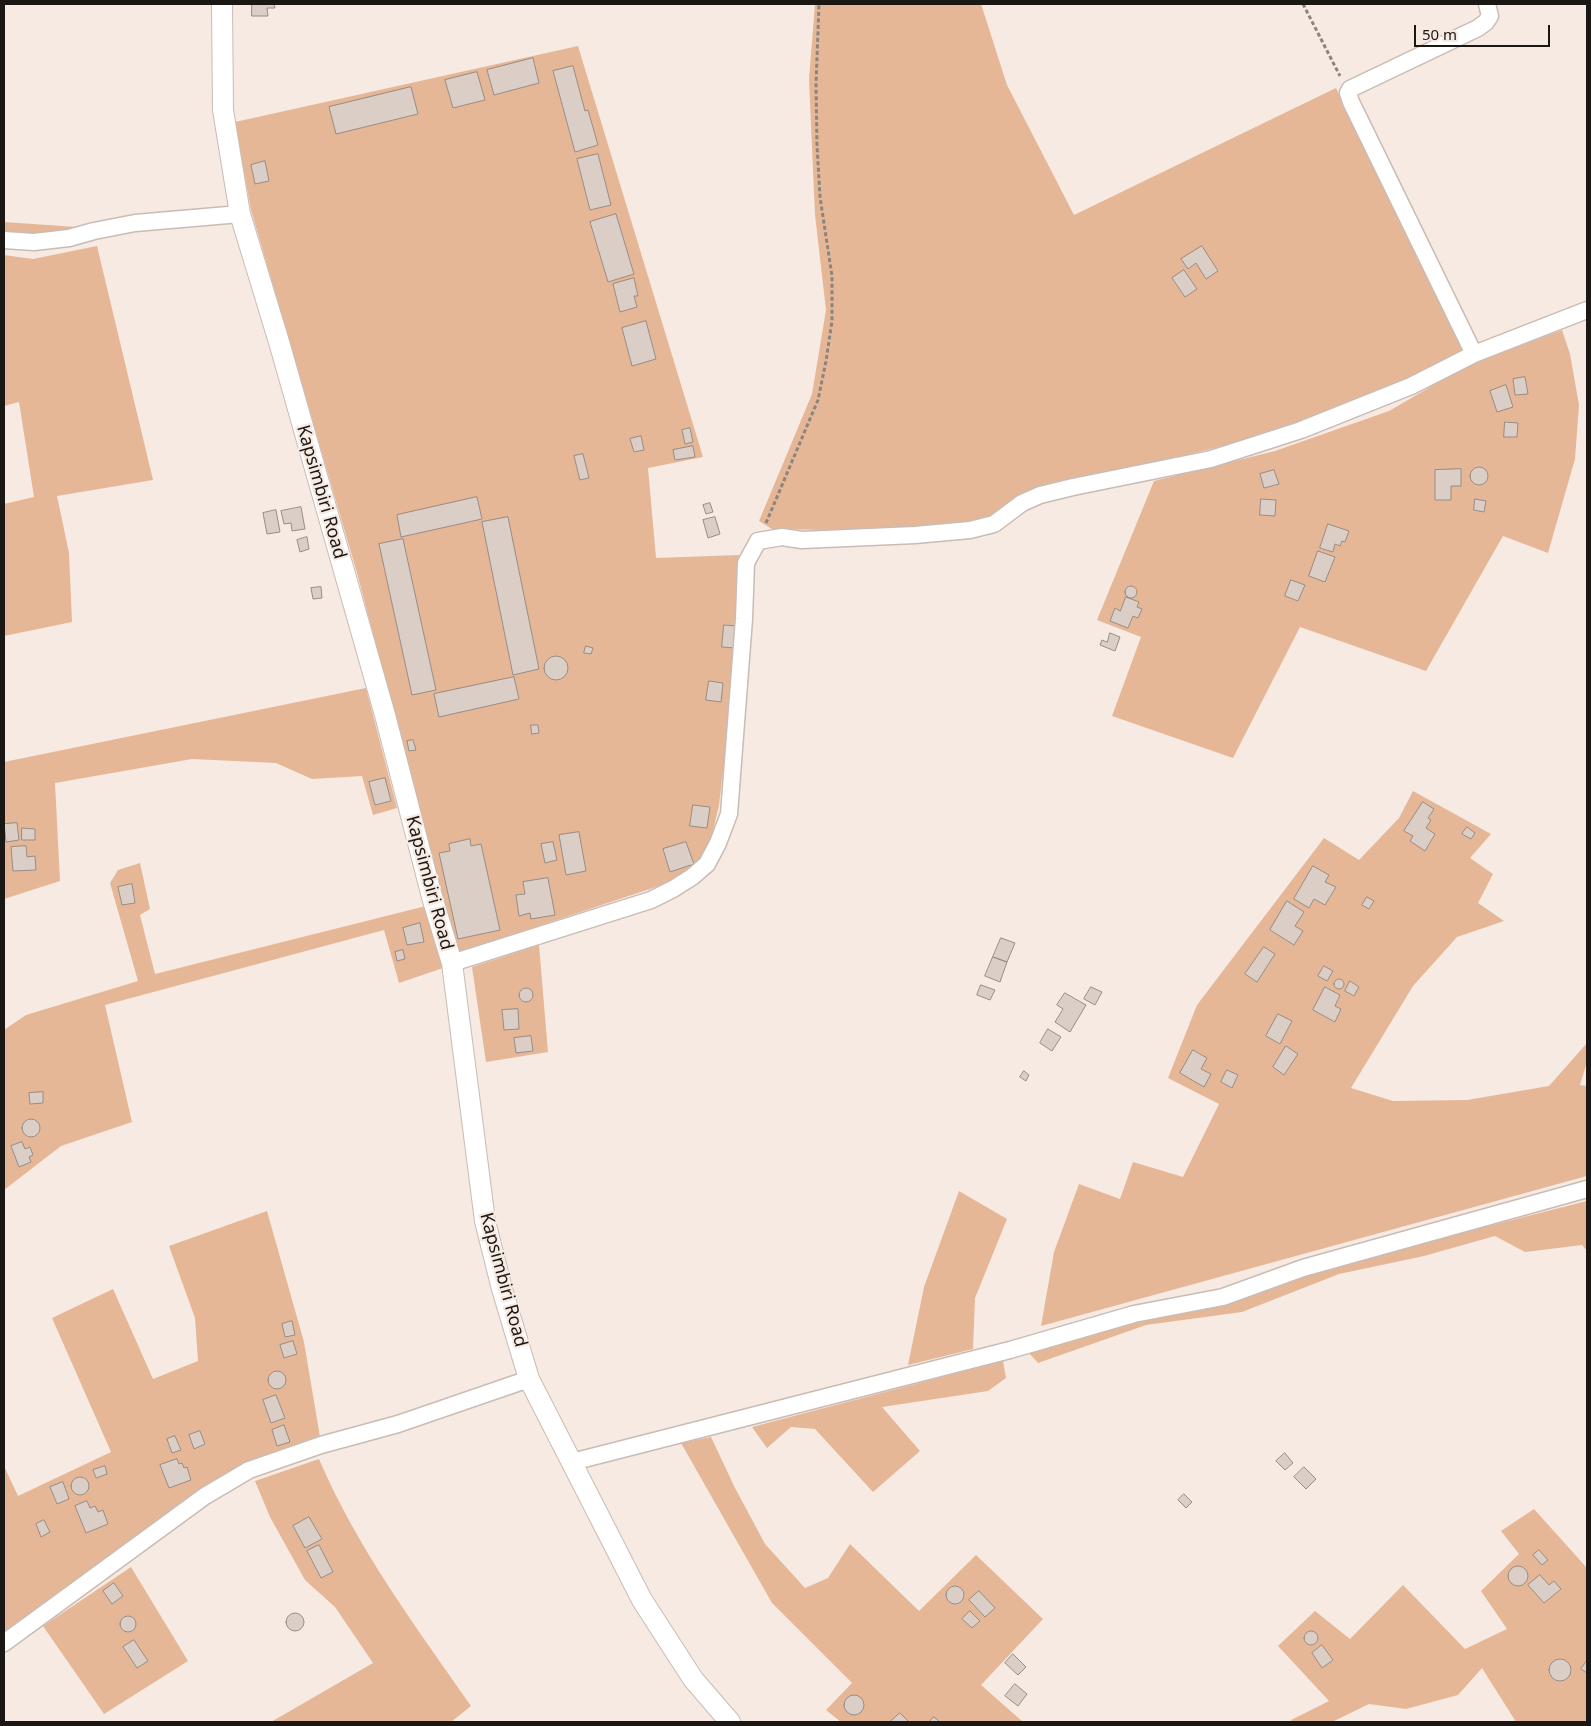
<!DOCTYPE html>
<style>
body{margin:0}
#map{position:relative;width:1591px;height:1726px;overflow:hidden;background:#f6eae2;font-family:"Noto Sans",sans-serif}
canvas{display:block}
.frame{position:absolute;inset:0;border:5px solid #1b1714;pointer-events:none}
.scale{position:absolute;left:1414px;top:25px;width:136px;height:22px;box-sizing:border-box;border:2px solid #1b1714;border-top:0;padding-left:6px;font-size:15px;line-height:18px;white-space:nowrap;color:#1b1714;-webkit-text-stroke:4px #f6eae2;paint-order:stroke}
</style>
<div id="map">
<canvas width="1591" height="1726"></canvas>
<div class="frame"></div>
<div class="scale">50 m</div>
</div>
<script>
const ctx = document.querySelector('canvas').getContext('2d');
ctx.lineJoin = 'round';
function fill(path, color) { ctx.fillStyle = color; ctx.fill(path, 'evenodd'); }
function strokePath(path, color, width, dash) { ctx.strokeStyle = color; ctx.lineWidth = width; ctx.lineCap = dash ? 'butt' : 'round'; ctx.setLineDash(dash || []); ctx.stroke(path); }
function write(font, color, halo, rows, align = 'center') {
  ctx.font = font + ' "Noto Sans",sans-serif'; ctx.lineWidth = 4.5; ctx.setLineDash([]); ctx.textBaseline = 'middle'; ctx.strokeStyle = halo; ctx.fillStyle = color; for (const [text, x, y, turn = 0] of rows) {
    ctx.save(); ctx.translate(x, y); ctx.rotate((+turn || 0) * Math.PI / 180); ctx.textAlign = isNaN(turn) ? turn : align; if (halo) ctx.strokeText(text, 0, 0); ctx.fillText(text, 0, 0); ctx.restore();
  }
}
fill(new Path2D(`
 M815,4H981L1007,85L1074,215L1336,88L1463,351L1403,382L1252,439L1027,493L988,519L880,531L772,529L759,521L812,394L826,310L815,215L809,79Z
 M578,46L703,457L648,468L656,558L739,555L737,656L719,805L709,848L694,868L668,883L457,953L357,573L251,210L235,122Z
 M4,222L77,227L48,234L4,233Z
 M97,246L153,480L57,496L69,553L72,622L4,636V504L34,497L19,402L4,406V255L33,259Z
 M1562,330L1570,354L1579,405L1575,459L1548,553L1503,536L1426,671L1300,627L1233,758L1112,716L1141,637L1097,620L1154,481L1275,451L1389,411L1468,365Z
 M366,688L397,808L373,815L362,776L312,779L276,763L192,759L55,783L60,881L4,899V762Z
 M1413,791L1491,834L1470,858L1493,874L1478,903L1504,921L1457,937L1413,986L1351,1088L1393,1101L1467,1100L1549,1086L1587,1043V1062L1580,1085L1587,1086V1176L1041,1326L1054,1252L1079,1184L1120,1199L1133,1162L1183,1177L1219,1104L1168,1078L1197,1005L1324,838L1359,860L1399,818Z
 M140,863L150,909L140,915L155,974L426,906L443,968L399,983L384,930L105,1005L132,1122L61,1146L4,1190V1030L26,1015L138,981L110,883L118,870Z
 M539,945L548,1052L486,1062L472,967Z
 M959,1191L1007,1219L975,1298L973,1349L908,1365L924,1287Z
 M1587,1201V1251L1582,1245L1525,1252L1495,1236L1424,1256L1339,1274L1242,1312L1146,1325L1038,1363L1029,1353L1135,1318L1234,1302L1299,1274Z
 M267,1211L304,1342L320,1437L238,1468L194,1493L4,1632V1466L18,1496L111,1452L52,1318L113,1289L153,1379L198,1361L195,1318L169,1246Z
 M1003,1361L1006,1378L988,1391L882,1407L920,1451L873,1492L815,1429L791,1427L767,1448L752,1427Z
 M711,1437L735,1488L765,1544L805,1588L828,1578L850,1544L919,1611L976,1555L1043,1619L981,1685L1023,1722H841L826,1710L852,1683L772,1603L681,1443Z
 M319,1459C357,1548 416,1627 471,1706L451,1722H271L373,1663L335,1607L305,1580L270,1517L255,1481Z
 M1534,1509L1587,1568V1722H1516L1482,1668L1458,1695L1406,1709L1369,1704L1332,1722H1292L1291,1720L1329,1701L1278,1646L1315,1611L1350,1639L1403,1585L1465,1649L1507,1629L1481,1591L1519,1554L1501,1531Z
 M131,1567L188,1661L104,1714L43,1626Z`), '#e6b796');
const building = new Path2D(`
 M252,4H274L275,8H267L268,16H252Z
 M533,58L539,83L494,95L487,70Z
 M573,66L585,111L588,110L598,145L575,152L553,71Z
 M477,72L485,100L453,108L445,80Z
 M411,87L418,114L336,134L329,107Z
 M598,154L611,205L590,210L577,159Z
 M265,161L269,181L255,184L251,165Z
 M616,214L634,274L608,282L590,222Z
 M1202,246L1218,271L1206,279L1196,263L1188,269L1181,259Z
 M1184,270L1197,289L1185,297L1172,278Z
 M634,278L638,296H634L637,307L620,312L613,284Z
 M646,321L656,359L632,366L622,328Z
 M1525,377L1528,394L1515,395L1513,379Z
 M1506,385L1513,407L1497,412L1490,391Z
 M1505,422L1518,423L1517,437H1504Z
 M690,428L693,442L685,444L682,430Z
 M641,436L644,450L634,452L630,439Z
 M693,446L695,457L675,460L673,450Z
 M583,454L589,478L580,480L574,456Z
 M1470 476a9 9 0 1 1 18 0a9 9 0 1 1-18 0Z
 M1461,469V486H1451V500H1435V470Z
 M1274,470L1279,484L1264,488L1260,474Z
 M477,497L482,519L401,537L397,515Z
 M1261,499L1276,500L1275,516L1260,515Z
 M1475,499L1486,501L1484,512L1474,510Z
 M710,503L713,512L706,514L703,505Z
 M301,507L305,529L292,531L291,523L284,524L281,511Z
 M276,510L280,532L267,534L263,513Z
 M508,517L539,669L513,675L482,522Z
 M715,517L720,534L708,538L703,520Z
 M1328,524L1349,531L1345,542L1342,541L1340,546L1335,544L1333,552L1320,548Z
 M307,537L309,549L300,552L297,540Z
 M403,539L436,690L412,695L379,544Z
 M1318,551L1335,557L1325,582L1309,576Z
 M1291,580L1305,585L1298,601L1285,596Z
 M1125 592a6 6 0 1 1 12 0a6 6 0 1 1-12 0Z
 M321,587L322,598L313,599L311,588Z
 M1126,597L1139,602L1137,607L1142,609L1138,618L1133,616L1128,628L1110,621L1115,608L1120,611Z
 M724,625L736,626L735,648L722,647Z
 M1110,633L1120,637L1115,651L1100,645L1102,640L1107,642Z
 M586,646L593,648L591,654L584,653Z
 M544 668a12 12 0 1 1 24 0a12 12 0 1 1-24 0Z
 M514,677L519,699L439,717L434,694Z
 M709,681L723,683L721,702L706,700Z
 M531,725H538L539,733L532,734Z
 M413,740L416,750L409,751L407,741Z
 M385,778L391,801L375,805L369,782Z
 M1423,802L1434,809L1428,818L1431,820L1426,828L1435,834L1425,851L1410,841L1413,836L1404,831Z
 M693,805L710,807L707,828L690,826Z
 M17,823L19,840L6,842L4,824Z
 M1467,827L1475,833L1471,839L1462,834Z
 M22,828L35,829V840H22Z
 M579,832L586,871L566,875L559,835Z
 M470,839L471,846L481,844L500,930L458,939L439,853L450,851L449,844Z
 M553,842L557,860L545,863L541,844Z
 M686,842L694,864L670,872L663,849Z
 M26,846L27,857L35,856L36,870L13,871L11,847Z
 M1313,866L1329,875L1325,882L1336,887L1325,905L1314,899L1309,908L1294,899Z
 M548,878L555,915L531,919L530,913L519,916L516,895L525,894L523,882Z
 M132,884L135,903L122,905L118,887Z
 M1367,897L1374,901L1369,909L1362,905Z
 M1287,901L1304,912L1295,926L1303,931L1294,945L1270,930Z
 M420,923L424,942L407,945L403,928Z
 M1001,938L1015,943L1007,962L993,957Z
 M1264,947L1275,954L1257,982L1245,974Z
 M403,950L405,959L397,961L395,952Z
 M993,957L1007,962L1000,982L985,976Z
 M1324,966L1333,971L1327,981L1318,976Z
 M1334 984a5 5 0 1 1 10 0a5 5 0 1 1-10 0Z
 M1350,981L1359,987L1354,996L1345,991Z
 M981,985L995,990L990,1000L977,995Z
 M1091,987L1102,992L1095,1005L1084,999Z
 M1325,987L1340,995L1335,1006L1341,1009L1335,1022L1313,1010Z
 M519 995a7 7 0 1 1 14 0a7 7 0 1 1-14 0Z
 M1065,993L1086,1005L1070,1032L1055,1022L1063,1009L1057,1005Z
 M518,1009L519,1029L504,1030L502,1010Z
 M1278,1014L1292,1021L1280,1044L1266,1036Z
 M1048,1029L1061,1037L1052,1051L1040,1043Z
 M531,1036L533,1051L516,1053L514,1038Z
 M1286,1046L1298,1054L1284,1075L1273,1067Z
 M1193,1050L1207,1058L1201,1069L1211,1074L1204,1087L1180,1073Z
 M1227,1070L1238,1075L1232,1088L1221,1082Z
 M1024,1071L1029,1075L1026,1081L1020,1077Z
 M43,1092V1103L30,1104L29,1093Z
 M22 1128a9 9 0 1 1 18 0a9 9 0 1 1-18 0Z
 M22,1142L25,1149L30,1147L33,1155L29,1157L31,1162L19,1167L11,1146Z
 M292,1321L295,1335L285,1337L282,1324Z
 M293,1341L297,1354L284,1358L280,1345Z
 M268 1380a9 9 0 1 1 18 0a9 9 0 1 1-18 0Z
 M276,1395L285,1418L271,1423L263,1400Z
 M284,1425L290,1442L277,1446L272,1430Z
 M200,1431L205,1444L194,1449L189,1435Z
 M175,1436L181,1450L172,1453L167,1439Z
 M1285,1453L1293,1463L1285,1470L1276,1461Z
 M177,1459L179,1464L182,1463L184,1468L187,1467L191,1480L169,1488L160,1465Z
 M105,1466L107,1474L96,1478L93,1470Z
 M1304,1467L1316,1479L1306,1489L1294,1477Z
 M71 1486a9 9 0 1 1 18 0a9 9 0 1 1-18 0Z
 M63,1482L69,1499L57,1504L50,1487Z
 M1184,1494L1192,1502L1186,1508L1178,1500Z
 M87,1501L90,1508L95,1506L98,1512L103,1510L108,1524L86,1533L75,1506Z
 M309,1517L322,1539L305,1548L293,1526Z
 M44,1520L50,1532L41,1537L36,1524Z
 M319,1545L333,1572L321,1578L307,1551Z
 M1539,1550L1548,1560L1542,1565L1533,1555Z
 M1508 1576a10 10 0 1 1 20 0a10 10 0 1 1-20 0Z
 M1540,1575L1549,1585L1554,1581L1561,1589L1544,1603L1528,1585Z
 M114,1583L123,1596L112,1604L103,1591Z
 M946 1595a9 9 0 1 1 18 0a9 9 0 1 1-18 0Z
 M979,1591L995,1608L985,1617L969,1600Z
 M970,1611L980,1621L972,1628L962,1619Z
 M286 1622a9 9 0 1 1 18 0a9 9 0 1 1-18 0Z
 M120 1624a8 8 0 1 1 16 0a8 8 0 1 1-16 0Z
 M1304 1638a7 7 0 1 1 14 0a7 7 0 1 1-14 0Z
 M134,1640L148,1661L137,1668L123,1647Z
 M1322,1645L1333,1660L1322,1668L1312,1653Z
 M1013,1654L1026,1667L1018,1675L1005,1663Z
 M1549 1670a11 11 0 1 1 22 0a11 11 0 1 1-22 0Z
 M1586,1662L1587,1663V1673L1581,1669Z
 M1015,1684L1027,1694L1018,1706L1005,1696Z
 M844 1705a10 10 0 1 1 20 0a10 10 0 1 1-20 0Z
 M900,1713L909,1722H890Z
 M934,1717L940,1722H929Z`);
fill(building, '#dacec6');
strokePath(building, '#988d86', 1);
const minor = new Path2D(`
 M4,240L34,242L69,238L94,231L135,223L240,214
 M1474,354L1351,102L1348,93L1350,89L1478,28L1486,22L1490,16L1487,4
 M452,963L651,900L673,889L692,877L707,864L718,843L729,814L744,619L746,563L758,541L782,537L802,540L915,535L970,530L994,524L1022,503L1040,495L1073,487L1211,459L1301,430L1411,386L1474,354L1587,310
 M572,1462L1010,1350L1134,1314L1223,1297L1303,1268L1587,1189
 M4,1643L205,1496L249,1470L321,1445L398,1424L529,1379`);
const tertiary = new Path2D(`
 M222,4L223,110L240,214L279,342L385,715L432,897L452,963L485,1221L502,1289L529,1379L642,1600L693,1679L730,1722`);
strokePath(minor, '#c8bcb5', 19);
strokePath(tertiary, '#c8bcb5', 22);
strokePath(new Path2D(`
 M1303,4L1340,76
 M766,523L818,400L826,361L832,321V276L820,197L817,145L816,85L819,4`), '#8c847f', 3, [4, 2.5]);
strokePath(minor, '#fff', 16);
strokePath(tertiary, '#fff', 20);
write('18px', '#1b1714', '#f6eae2', [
 ["Kapsimbiri Road",321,492,74],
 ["Kapsimbiri Road",429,883,75],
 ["Kapsimbiri Road",503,1280,75]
]);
</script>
